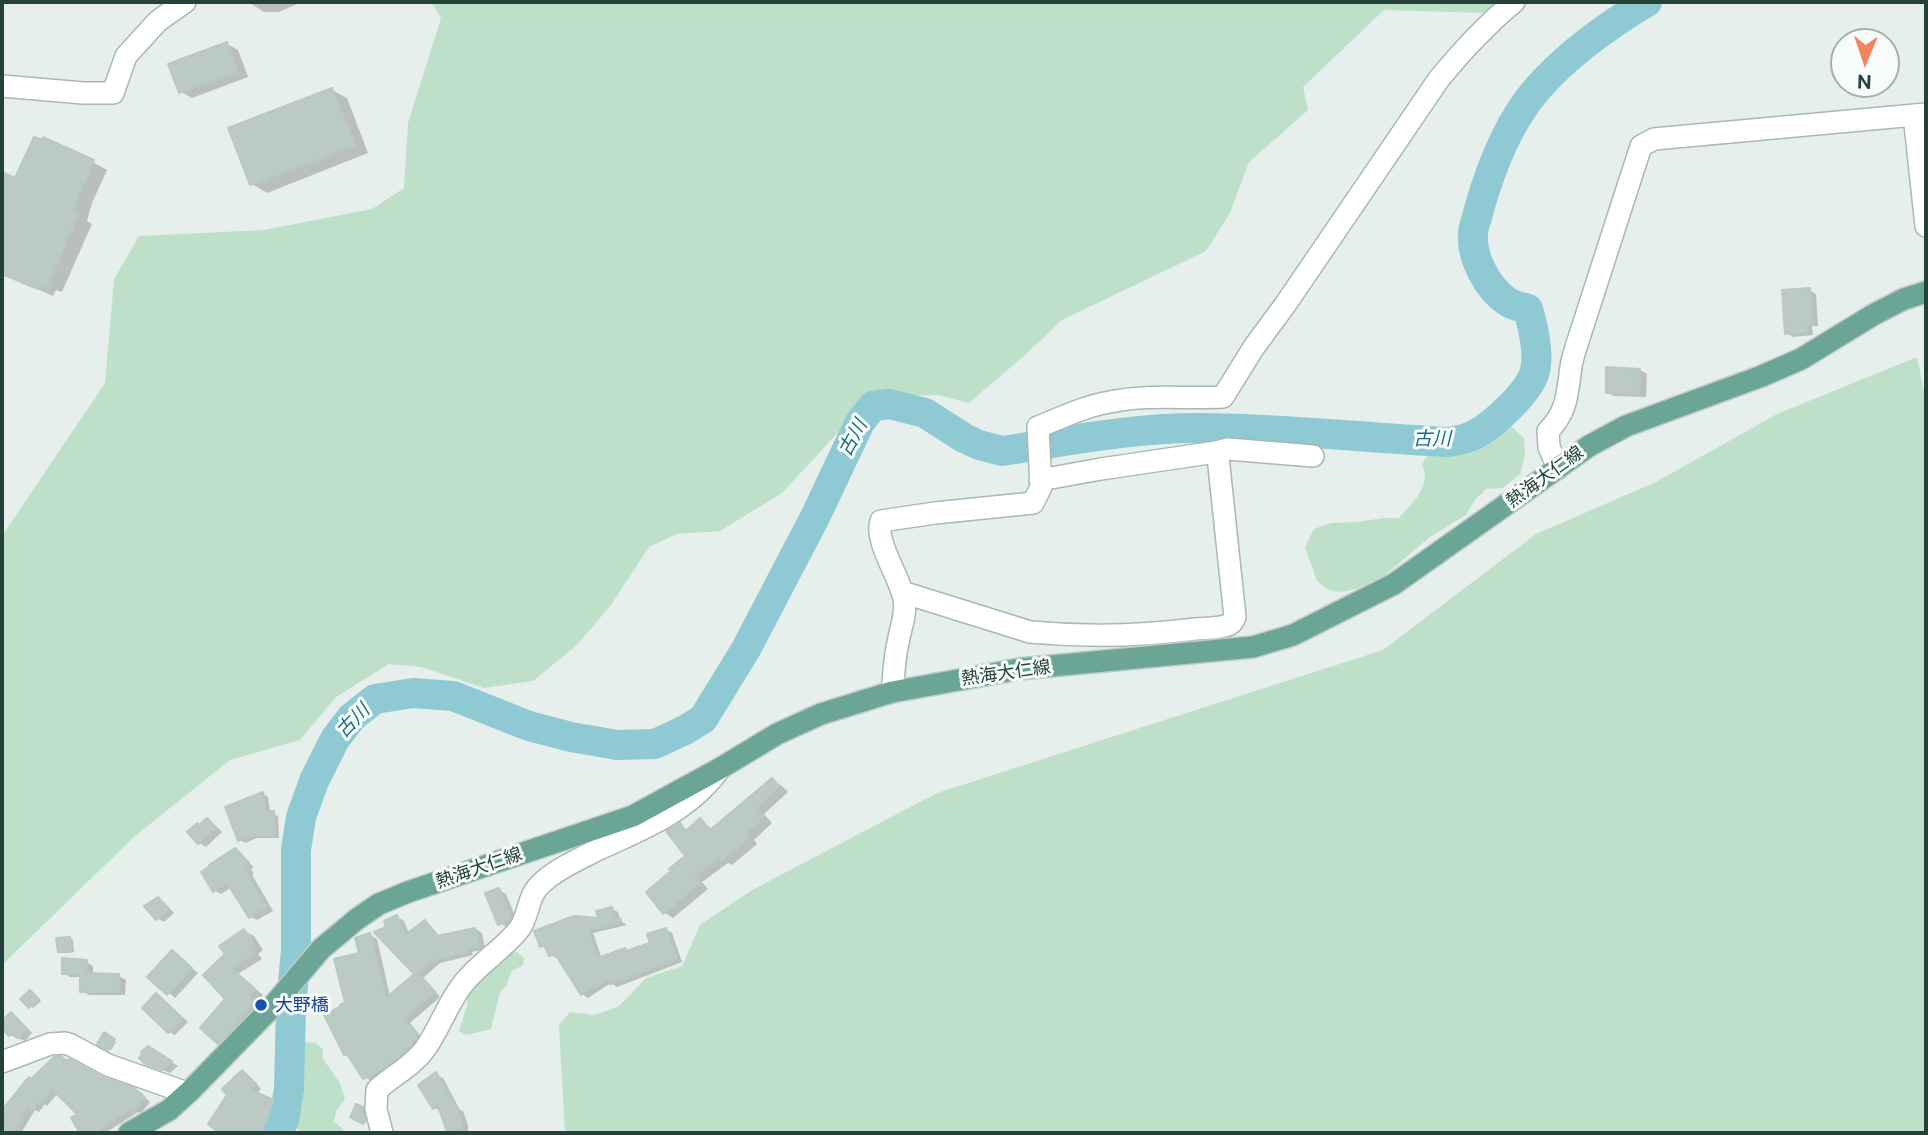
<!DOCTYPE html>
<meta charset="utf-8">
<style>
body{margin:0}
#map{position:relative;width:1928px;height:1135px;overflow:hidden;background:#e6efeb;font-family:"Public Sans",sans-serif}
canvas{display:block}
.frame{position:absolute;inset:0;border:4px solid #24423a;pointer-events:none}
.north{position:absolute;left:1830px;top:28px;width:70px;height:70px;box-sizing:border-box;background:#f7fbf9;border:2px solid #a3b1ad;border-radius:50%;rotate:182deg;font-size:19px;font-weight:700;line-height:28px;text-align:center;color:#24423a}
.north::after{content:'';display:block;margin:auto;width:24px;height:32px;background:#f4845f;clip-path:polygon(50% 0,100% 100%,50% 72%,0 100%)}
</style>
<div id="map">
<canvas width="1928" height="1135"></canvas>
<div class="frame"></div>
<div class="north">N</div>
</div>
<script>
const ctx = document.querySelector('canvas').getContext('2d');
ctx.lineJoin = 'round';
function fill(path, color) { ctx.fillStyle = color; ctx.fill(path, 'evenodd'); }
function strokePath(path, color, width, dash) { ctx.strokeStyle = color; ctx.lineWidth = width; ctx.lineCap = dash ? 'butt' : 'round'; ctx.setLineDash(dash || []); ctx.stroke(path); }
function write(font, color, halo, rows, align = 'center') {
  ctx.font = font + ' "Public Sans","Noto Sans JP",sans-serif'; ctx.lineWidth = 6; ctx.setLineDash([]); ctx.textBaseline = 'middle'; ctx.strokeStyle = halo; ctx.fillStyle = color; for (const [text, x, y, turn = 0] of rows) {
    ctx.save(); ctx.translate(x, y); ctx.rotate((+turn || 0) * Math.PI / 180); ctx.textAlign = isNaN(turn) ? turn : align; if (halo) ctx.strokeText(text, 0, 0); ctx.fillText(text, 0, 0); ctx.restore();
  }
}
fill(new Path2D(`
 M431,2H1500L1485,13L1384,10L1303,87L1308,110L1249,162L1230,213L1206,251L1062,320L1025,355L969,403L938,395L899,396L868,400L782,493L720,531L677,534L649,547L611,605L577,645L533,681L484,688L421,667L389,664L336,697L300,740L230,760L135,836L2,965V536L105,383L114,279L139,236L264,230L372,209L404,188L408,123L441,18Z
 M1917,357L1926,401V1133H565L559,1025L570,1012L595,1015L619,1006L646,978L682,966L700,925L752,890L937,793L1383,650L1536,534L1656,482L1777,414Z
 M1511,426L1524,438L1525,453L1521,473L1503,488L1486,489L1475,500L1466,515L1430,537L1384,576L1356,589L1341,592L1329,590L1317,581L1305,547L1314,529L1331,523L1357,522L1384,518H1399C1413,502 1432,486 1422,464L1431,451L1466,445L1496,429Z
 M517,952L524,958L523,965L512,971L506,986L500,992L491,1029L466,1035L459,1031L468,1002L464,993L503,953Z
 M306,1042L315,1043L323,1049V1059L340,1083L345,1099L336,1111L334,1122L348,1133H299V1130L292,1123C293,1105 295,1087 295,1069C295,1061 299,1055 298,1046Z`), '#bfe0c8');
fill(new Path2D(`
 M251,2H296L297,4L279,12H264L253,5Z
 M227,44L238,50L248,77L192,98L181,92Z
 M332,90L347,98L368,153L267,193L252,184Z
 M93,162L107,170L92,203L87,221L92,224L62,292L56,290L53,296L2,274V174L16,180Z
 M1810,290L1816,294L1818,326H1812L1813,335L1793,337L1787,333Z
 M1640,370L1647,374L1646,397L1614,396L1607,392Z
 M772,780L782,786L788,792L764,814L772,823L754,840L757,844L732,865L728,863L702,882L708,889L673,918L664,912L688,856L680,825L689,831L700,820L713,830Z
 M263,794L268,797L270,813L278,816L279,838H257L245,843L240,840L227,808Z
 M207,820L214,824L222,832L206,847L199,843L200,826Z
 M235,850L242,854L254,868L251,869L254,874L252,875L273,911L257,920L250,916L232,887L221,894L214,890Z
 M499,890L506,894L517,921L516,924L507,927L500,923Z
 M158,899L165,903L174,913L164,922L157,918Z
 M612,909L618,912L621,921L627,925L593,933L602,959L625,950L628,952L653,944L665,929L672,933L682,962L617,987L611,983L588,998L582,994L559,958H557L550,955L547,949L541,946L600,919Z
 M397,917L404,921L409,934L425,922L431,926L440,937L475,929L482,933L485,949L472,952L473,955L440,963L423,978L440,997L410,1023L424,1040L401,1063L371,1081L365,1077L352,1058L345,1054L347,1003L361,955L370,935L377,939L390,996L416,974L389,928Z
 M244,931L254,936L263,950L258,954L262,959L238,974L263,995L257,1002L264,1007L228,1047L219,1042L228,999L227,954Z
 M70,938L73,940L74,952L62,953L59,951Z
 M172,952L198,973L175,998L150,976Z
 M86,962L93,966V975L119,976L126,980L125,995H89L82,991V977H70L63,973Z
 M33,993L41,1001L33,1008L23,999Z
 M156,995L163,999L188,1022L175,1035L169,1032Z
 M11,1014L18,1018L32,1033L25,1041L10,1035L2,1026V1024Z
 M104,1035L116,1042L111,1050L99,1043Z
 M148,1048L178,1066L170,1073L146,1063Z
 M68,1062L141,1094L150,1102L141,1113L138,1112L105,1133H82L73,1119L80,1114L58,1093L47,1106L45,1104L39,1112L35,1110L21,1133H2V1108L5,1109L32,1081Z
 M242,1072L248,1075L261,1089L256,1094L280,1105L268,1133H213L216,1129Z
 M436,1075L443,1078L460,1110L463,1111L468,1125V1133H449L442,1112L435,1108Z
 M357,1106L365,1110L366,1124L352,1116Z`), '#0003');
strokePath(new Path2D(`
 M278,1133L284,1120L289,1089L291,1007L296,949V850L301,817L314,781L335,739L352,717L375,699L413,693L453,696L529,726L571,737L617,745L655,744L685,730L703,719L746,649L815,517L860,422L873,406L889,404L925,413L964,438L979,445L1002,451C1067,441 1132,428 1198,428C1281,428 1364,438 1447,442C1454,441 1462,440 1469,437C1489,430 1527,394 1534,374C1540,357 1533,326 1528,309C1522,307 1514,306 1508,302C1488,289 1471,258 1473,233C1473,227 1477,219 1478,213C1490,169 1508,122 1538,88C1569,53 1607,26 1647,2`), '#8ec9d4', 30);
const building = new Path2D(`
 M227,42L238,71L179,93L168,64Z
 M332,88L355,145L250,185L228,128Z
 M34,137L42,140L43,137L94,160L78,195L73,211L78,214L47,286L41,283L38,289L2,274V172L15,178Z
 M1810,288L1812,324H1806L1807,332L1785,334L1782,290Z
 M1606,367L1640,369L1639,394L1606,393Z
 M772,778L779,786L756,808L764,817L745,834L749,838L721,861L719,858L694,876L700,883L663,914L646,892L671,871L669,869L685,856L666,831L680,823L686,831L700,818L710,830Z
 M263,792L265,811H274V836H251L238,841L225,807Z
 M207,818L216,828L198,844L187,832L197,823L199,825Z
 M235,848L249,863L246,865L248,869L246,871L267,907L249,918L227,883L213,892L201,872L210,866L209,865Z
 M499,888L511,917L509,920L498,925L485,893Z
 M158,897L168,909L156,920L144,906Z
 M612,907L616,919H621V922L588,930L598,958L625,948L626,951L650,943L647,934L666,928L677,959L610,984L608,979L581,995L555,954L549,956L544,945L540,947L534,931L574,916L598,918L596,911Z
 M397,915L405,935L425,920L437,936L475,928L480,946L467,949V952L433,960L418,973L435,992L404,1018L418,1035L410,1046L400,1056L384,1068L363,1079L347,1054L344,1055L324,1015L340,1007V1005L345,1002L334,959L359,953L355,938L370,933L386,998L414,974L374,932L386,927L384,921Z
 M244,929L255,945L250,948L254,953L231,968L255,989L249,996L256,1001L218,1044L200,1028L225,999L203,975L225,954L219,946Z
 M70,937L71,952H58L56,938Z
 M172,950L192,968L167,995L147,977Z
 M62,958L87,960L86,973L119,974V992H80V974H62Z
 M30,990L39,999L29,1008L20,999Z
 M156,993L182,1018L168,1033L142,1008Z
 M11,1012L27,1029L17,1038L12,1033L9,1036L2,1029V1021Z
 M104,1032L115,1039L108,1050L97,1044Z
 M148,1046L172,1061L162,1070L145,1064L139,1058L142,1055L141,1052Z
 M61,1056L66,1061L69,1059L102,1077L134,1088L145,1097L134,1111L131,1109L94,1133H80L71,1118L77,1114L52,1089L40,1104L38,1102L32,1110L28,1107L13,1133H2V1110L29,1077L31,1079L54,1057Z
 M242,1070L256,1084L251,1090L274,1100L261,1133H249L240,1130L238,1133H219L208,1124L227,1095L222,1089Z
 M436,1072L455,1106L456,1105L461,1120L462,1128L447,1132L438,1106L433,1109L418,1085Z
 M356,1104L363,1107L365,1120L363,1124L350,1117Z`);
fill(building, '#bbcac4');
strokePath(building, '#b8c9c2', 2);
const minor = new Path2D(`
 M2,86L83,93H113L126,56L158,21L185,2
 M1914,115L1926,226
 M1216,452L1228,449L1313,456
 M1558,468L1549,447L1548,431C1568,411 1567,393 1571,367C1572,359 1575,351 1577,344L1641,146L1654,139L1926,114
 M902,592L1030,632C1084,637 1141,636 1195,629C1206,628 1218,629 1228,625C1233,623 1233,621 1235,617L1218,457L1216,452L1101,469L1040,480
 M892,692C894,676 894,659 898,643C900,629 907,614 904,599C900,577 874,541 881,521L935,513L1033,503L1041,487L1038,427C1061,418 1085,406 1110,402C1147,394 1185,399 1223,397L1254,347L1285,305L1439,79C1462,51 1486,25 1514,2
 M2,1062L50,1044L65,1043L71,1045L108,1065L187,1093
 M382,1133L376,1109L377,1090C392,1076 413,1066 425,1049C440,1028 447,1004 463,984C479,963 504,949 520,928C531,911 526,896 544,881C560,867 580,859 599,849C644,829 688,811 718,771`);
const major = new Path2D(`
 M129,1133L169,1110L191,1090L271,1008L321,949L357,919L379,904L408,892L633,816L719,769L777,734L821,714L892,692L1019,669L1253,647L1293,635L1394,584L1589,446L1626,426L1762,376L1801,359L1873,315L1904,299L1926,292`);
strokePath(minor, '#a8b8b2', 24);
strokePath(major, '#c2cac8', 24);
strokePath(minor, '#fff', 21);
strokePath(major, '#6aa596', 21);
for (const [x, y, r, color] of [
 [261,1005,7,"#1a4fb4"]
]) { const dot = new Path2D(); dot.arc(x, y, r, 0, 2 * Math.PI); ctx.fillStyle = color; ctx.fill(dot); strokePath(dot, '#f7fbf9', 2.5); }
write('18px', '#24423a', '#f7fbf9', [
 ["熱海大仁線",1545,477,-36],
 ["熱海大仁線",1006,673,-8],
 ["熱海大仁線",479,868,-19]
]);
write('18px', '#164399', '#f7fbf9', [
 ["大野橋",275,1005]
], 'left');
write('italic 19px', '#1c6f80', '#f7fbf9', [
 ["古川",853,438,-61],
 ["古川",1432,439],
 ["古川",353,721,-46]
]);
</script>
